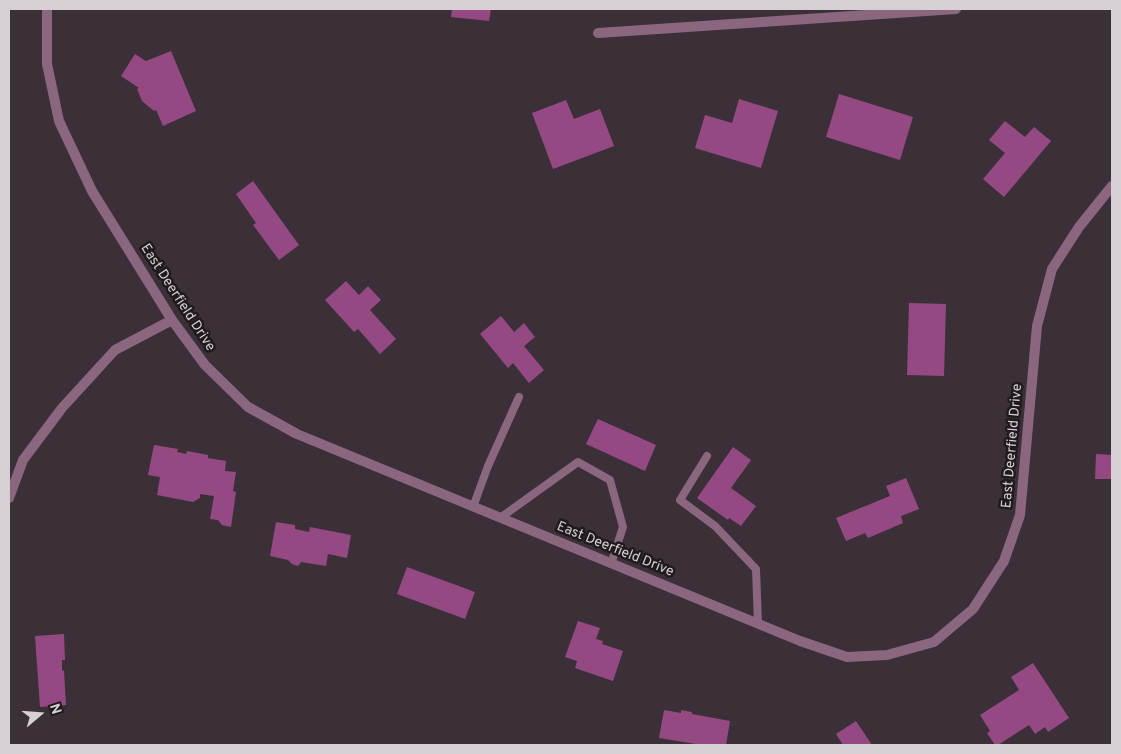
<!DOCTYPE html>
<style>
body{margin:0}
#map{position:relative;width:1121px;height:754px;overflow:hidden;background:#3b3038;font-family:Overpass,sans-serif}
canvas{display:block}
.frame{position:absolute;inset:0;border:10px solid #d6cfd4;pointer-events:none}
.north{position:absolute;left:15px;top:689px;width:50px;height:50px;-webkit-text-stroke:4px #1f1a1d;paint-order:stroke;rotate:72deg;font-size:14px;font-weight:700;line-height:20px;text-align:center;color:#d6cfd4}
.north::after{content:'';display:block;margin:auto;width:18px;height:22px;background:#d6cfd4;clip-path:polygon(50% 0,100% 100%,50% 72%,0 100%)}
</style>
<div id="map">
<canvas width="1121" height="754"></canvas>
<div class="frame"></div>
<div class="north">N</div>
</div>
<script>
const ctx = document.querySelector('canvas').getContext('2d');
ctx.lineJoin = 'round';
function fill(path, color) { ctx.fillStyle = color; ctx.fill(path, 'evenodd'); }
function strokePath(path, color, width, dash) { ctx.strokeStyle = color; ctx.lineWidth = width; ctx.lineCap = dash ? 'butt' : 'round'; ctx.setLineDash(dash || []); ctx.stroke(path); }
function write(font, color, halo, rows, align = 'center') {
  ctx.font = font + ' Overpass,sans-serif'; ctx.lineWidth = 5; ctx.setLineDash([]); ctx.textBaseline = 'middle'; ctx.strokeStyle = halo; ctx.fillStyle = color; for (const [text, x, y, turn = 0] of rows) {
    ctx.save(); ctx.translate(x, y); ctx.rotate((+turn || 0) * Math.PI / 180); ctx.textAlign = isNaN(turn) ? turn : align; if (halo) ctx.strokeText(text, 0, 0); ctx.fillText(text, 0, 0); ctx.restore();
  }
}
fill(new Path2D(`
 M452,9H491L489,21L451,17Z
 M171,51L196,111L163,126L156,110L154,111L142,101L137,89L139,88L121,76L135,54L146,61Z
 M839,94L913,117L900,160L826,137Z
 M739,99L778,111L761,168L695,148L705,115L732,123Z
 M566,100L574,119L600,109L614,146L553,169L532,113Z
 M1005,121L1025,137L1034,127L1051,141L1004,197L983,179L1005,153L989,140Z
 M253,181L299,245L279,260L253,225L256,223L236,194Z
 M346,281L359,295L368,286L381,300L370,310L396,339L380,354L358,329L354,332L325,300Z
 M909,303L946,304L944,376L907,375Z
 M501,316L514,332L524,323L535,337L524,346L544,370L529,383L513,363L508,368L480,334Z
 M598,419L656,445L645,471L586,444Z
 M154,445L178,449L177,452L186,454L187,451L208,455V458L226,461L225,471L236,472L233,491L236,492L231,527L222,525L218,520L210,519L214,496L200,494V498L193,502L157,495L160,477L148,475Z
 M733,447L751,460L731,488L756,506L741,526L729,518L728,520L697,498Z
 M1096,454L1112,455V479H1095Z
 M906,478L919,509L901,516L903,523L868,538L865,533L846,541L836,518L890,496L886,486Z
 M276,522L295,525V529L309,532L310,527L351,535L347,558L328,554L326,566L301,562L298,566L292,564L288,560L270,556Z
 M407,567L475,592L465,619L397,594Z
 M578,621L600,628L596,639L603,641L602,644L623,651L613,681L575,668L577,661L565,657Z
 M64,634L65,660H62V670L64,671L66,705L40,707L35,636Z
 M1033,663L1069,718L1048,732L1045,727L1035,734L1029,725L998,745H995L987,733L990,731L980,715L1019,690L1011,677Z
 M664,710L681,713V710L692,712V714L730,721L726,745H702L659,738Z
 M856,721L872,745H843L836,734Z`), '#954983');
strokePath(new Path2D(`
 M707,456L680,500L715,526L756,569L758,624
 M473,507L488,466L519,397
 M500,518L578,462L610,480L623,527L611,564`), '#8a677f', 8);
strokePath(new Path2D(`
 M47,9V64L59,121L92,191L172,320L205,365L248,407L297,434L800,641L847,657L887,655L934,642L973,609L1004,561L1020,515L1037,326L1052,269L1079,227L1112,186
 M598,33L956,9
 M9,498L23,460L62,408L115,350L172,320`), '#8a677f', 10);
write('14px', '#d6cfd4', '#1f1a1d', [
 ["East Deerfield Drive",177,298,57],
 ["East Deerfield Drive",1013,446,-85],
 ["East Deerfield Drive",615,550,22]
]);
</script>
